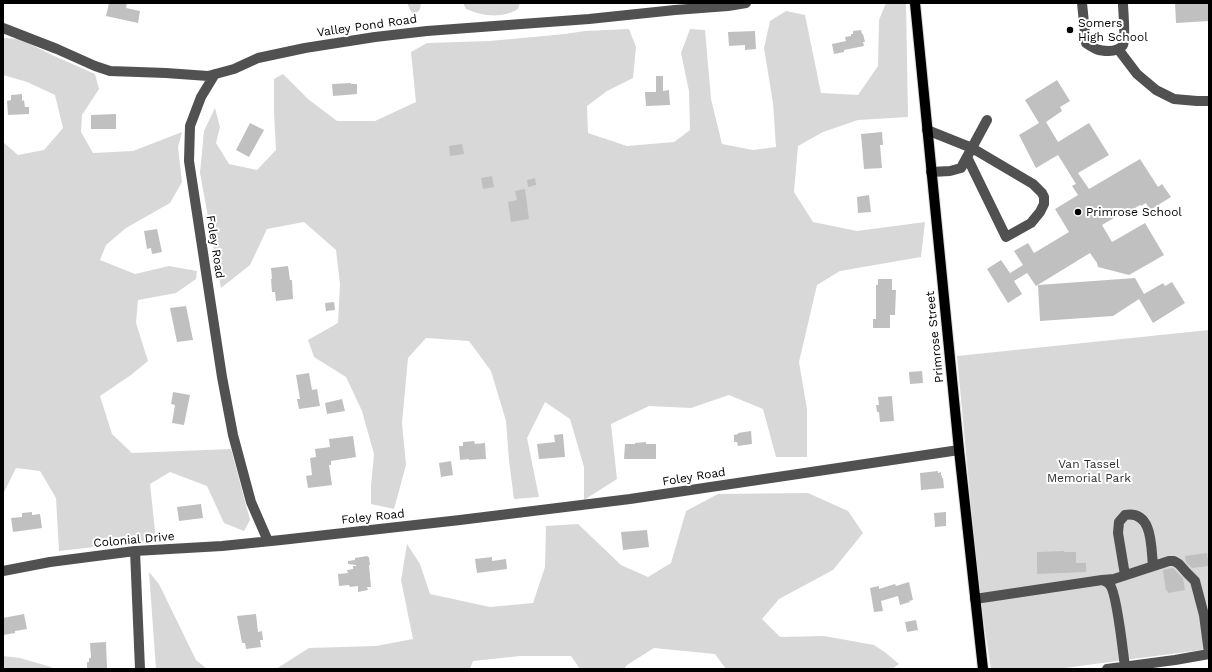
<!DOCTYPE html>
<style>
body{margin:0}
#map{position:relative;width:1212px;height:672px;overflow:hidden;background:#fff;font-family:"Work Sans",sans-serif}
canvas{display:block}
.frame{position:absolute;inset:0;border:4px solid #000;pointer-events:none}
</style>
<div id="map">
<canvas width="1212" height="672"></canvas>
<div class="frame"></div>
</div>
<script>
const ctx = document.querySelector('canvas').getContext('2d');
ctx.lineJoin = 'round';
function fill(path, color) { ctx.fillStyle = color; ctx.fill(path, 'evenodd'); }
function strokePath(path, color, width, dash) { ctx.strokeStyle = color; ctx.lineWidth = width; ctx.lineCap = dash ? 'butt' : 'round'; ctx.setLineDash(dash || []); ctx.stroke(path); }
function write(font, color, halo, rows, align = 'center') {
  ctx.font = font + ' "Work Sans",sans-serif'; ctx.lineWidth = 4; ctx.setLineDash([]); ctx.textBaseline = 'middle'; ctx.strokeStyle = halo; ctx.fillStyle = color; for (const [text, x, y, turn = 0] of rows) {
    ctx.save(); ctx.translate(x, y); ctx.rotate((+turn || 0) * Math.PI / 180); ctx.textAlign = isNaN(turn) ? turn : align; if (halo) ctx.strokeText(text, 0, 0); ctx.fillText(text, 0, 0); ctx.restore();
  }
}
fill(new Path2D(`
 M407,3H421L420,9L415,15L410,10Z
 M463,3H520L518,9C502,19 482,16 466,9Z
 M886,3H906L908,117L858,120L823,132L798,146L794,192L813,222L857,231L925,222L921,257L840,271L817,285L799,362L807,409V457H776L763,409L729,395L691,408L649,406L611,424L617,479L584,500V467L570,419L545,402L527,438L539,497L514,499L509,461L506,421L491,371L469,341L426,338L408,358L402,423L406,465L394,509L371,504V486L374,454L362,411L346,377L314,357L308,340L338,323L340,284L336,250L304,222L267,229L250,265L221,288L200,173L204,131L215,108L220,127L216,143L229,164L257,170L276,150L274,113V79L283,74L308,99L337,121H375L416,102L411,52L427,43L490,41L565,34L585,31L629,29L636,47L633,78L607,91L587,106L588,133L627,146L674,142L690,130L689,91L681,53L690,29L705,30L711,99L722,144L753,150L776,147L773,103L764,48L770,21L786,11L805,15L821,93L858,95L878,66L879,20Z
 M3,38L20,39L52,55L95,74L99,89L82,115L81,132L93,153L133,151L182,132L178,147L182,182L170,203L126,228L106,245L100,260L135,274L169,266L197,271L196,279L176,293L138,300L136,323L148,361L131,375L100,396L112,434L132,453L231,449L250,520L244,531L224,523L207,486L170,472L150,484L156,540L59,551L56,498L40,471L16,468L3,494V142L18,155L44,150L63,128L55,95L27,82L3,75Z
 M1209,330V649L1057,669H991L982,611L976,560L957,356Z
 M808,493L848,511L863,533L833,570L779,599L762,619L780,637L824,636L874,645L886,653L899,664L892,669H726L715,654L654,648L627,665L624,669H580L571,656H520L473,661L470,669H276L309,648L376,646L413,639L401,580L407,544L420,564L430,594L490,607L533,603L545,567L546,526L578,524L621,565L648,577L671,563L686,511L718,494Z
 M149,572L159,584L196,660L207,669H156Z
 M3,656L20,658L51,667L53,669H3Z`), '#d8d8d8');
fill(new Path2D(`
 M109,3H127L126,8L140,11L138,23L106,16Z
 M1175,3H1209V21L1176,23Z
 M861,30L862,34H863L865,42H863L864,46L844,50V52L834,54L832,44L846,41L845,37L851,36V34H853V31Z
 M755,31L756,49L745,50V45L729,46L728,32Z
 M656,76H663V91L669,90L670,105L646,106L645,92H656Z
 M1057,80L1070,101L1060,107L1062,111L1046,122L1058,142L1089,123L1109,155L1078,173L1089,189L1140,159L1158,187L1162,184L1171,197L1150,210L1146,203L1141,206L1140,205L1130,211L1129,209L1102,225L1112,242L1145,223L1164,255L1129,275L1098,267L1097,263L1090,253L1036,286L1027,273L1014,281L1022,294L1008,303L987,269L1001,260L1010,273L1023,265L1014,251L1028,243L1034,253L1069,232L1055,209L1078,195L1072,186L1076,184L1058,155L1036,168L1019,135L1039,123L1025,100Z
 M351,83V84H357V94L333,96L332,84Z
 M22,94V101L24,100L25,107H29V114L8,115L7,101L11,100V95Z
 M116,114V129H91V115Z
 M250,123L264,130L249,157L236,150Z
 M882,132L883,145H880L882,168L864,169L861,134Z
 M462,144L464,154L450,156L449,146Z
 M492,176L494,187L483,189L481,178Z
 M535,178L536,185L528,187L527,180Z
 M525,189L529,219L511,222L508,202L517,200L515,191Z
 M869,195L871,212L858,213L857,197Z
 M157,229L162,252L152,254L151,248L147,249L144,231Z
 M288,266L290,280H292L293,299L276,301L275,292H272L271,279H272L271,268Z
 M1135,278L1144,294L1163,283L1165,286L1172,282L1185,303L1153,323L1139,299L1113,316L1040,321L1038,285Z
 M878,279H892V290H896L895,315H890V328H873V319H876V285H878Z
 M334,302L335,310L326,311L325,303Z
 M186,306L193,340L177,342L170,308Z
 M922,371L923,383L910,384L909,372Z
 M309,373L312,390L317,389L320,406L299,409L297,399H300L296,375Z
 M173,392L190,395L184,425L172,423L175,405L171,404Z
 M892,396L894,421L880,422L879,412H877L876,405H879L878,397Z
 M342,399L345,411L327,414L325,403Z
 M751,431L752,444L738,446L737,442H734V435L738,434V433Z
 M563,434L565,457L539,459L537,444L555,442L554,435Z
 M353,436L356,457L331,461V465H329L332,485L308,488L306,476L312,475L310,458L316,457L315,449L330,447L329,439Z
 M474,441L475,444L485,443L486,459L469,460V459L460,460L459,446H463V442Z
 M646,442V444H656V459H624L625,444H635V443Z
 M451,461L453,475L441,477L439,463Z
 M938,471V473L941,472V476L942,475V478H943L944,488L921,490L920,473Z
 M201,504L203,518L179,521L177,507Z
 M32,512V515L40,514L42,528L13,532L11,518L22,517V513Z
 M946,512V526L935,527L934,513Z
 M647,530L649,547L623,550L621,532Z
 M1064,551V552H1076V563H1086V572L1037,574V552Z
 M1207,553L1209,566L1192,568L1186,562L1185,556Z
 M367,556L368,557H369L370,565H369L371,587H367L368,590L358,592V586L350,587L349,585L339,586L338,574L348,573L347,570L353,569V566H356V565L348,564V561L355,560V558Z
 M492,557V561L506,559L507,569L477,573L475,559Z
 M1173,568L1183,578L1185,590L1168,593L1167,590L1166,591L1163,570Z
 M909,582L913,600L909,601L910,602L900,605L898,596L881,601L883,611L874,612L870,588L879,586V589L895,584L896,586Z
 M24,614L27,629L15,631V633L3,635V618Z
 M256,614L258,632L262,631L263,640H260L261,647L246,649L245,643H242L237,616Z
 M916,620L918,630L907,632L905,622Z
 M106,642L107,669H87V662H89V658H91L90,643Z`), '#c0c0c0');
const major = new Path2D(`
 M915,3L959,450L983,669`);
strokePath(major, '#dbdbdb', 12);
strokePath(new Path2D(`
 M1082,3L1086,43C1095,49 1098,51 1109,51C1114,51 1121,49 1123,45C1126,38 1123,11 1123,3
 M3,28L57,49L95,66L110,71L166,73L208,76L234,69L258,58L305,48L375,37L427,31L589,19L675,10L728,6L746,3
 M1118,49L1137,74L1156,90L1174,99L1197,101H1209
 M215,74L201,97L190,126L189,161L222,377L233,435L251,502L268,541
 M927,130L972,148L1033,184L1042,193L1044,197V204L1040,212L1031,223L1006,237L967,157
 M931,172L950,171L961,168L987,120
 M135,551L140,669
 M3,571L50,562L135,551L222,546L281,540L460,520L630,499L959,450
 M1125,575L1118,533L1119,522L1125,515C1153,510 1151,547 1153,566
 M1102,580L1114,579L1169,561H1174L1179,564L1187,573L1195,581L1204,615L1209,653
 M975,599L1102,580C1104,581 1108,582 1110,585C1117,594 1123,652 1125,667
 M1107,669L1175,660L1209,654`), '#515151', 10);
strokePath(major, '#000', 10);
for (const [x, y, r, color] of [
 [1070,30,4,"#000"],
 [1078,212,4,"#000"]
]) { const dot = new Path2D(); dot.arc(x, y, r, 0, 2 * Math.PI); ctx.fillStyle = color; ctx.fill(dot); strokePath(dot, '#fff', 1.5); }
write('12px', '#000', '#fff', [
 ["Somers",1078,23],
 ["High School",1078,37],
 ["Primrose School",1086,212]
], 'left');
write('12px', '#000', '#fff', [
 ["Valley Pond Road",367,26,-8],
 ["Foley Road",215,247,81],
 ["Primrose Street",935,337,-96],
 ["Foley Road",694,477,-9],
 ["Foley Road",373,517,-6],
 ["Colonial Drive",134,540,-5]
]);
write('12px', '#2f2f2f', '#fff', [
 ["Van Tassel",1089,464],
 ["Memorial Park",1089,478]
]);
</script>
